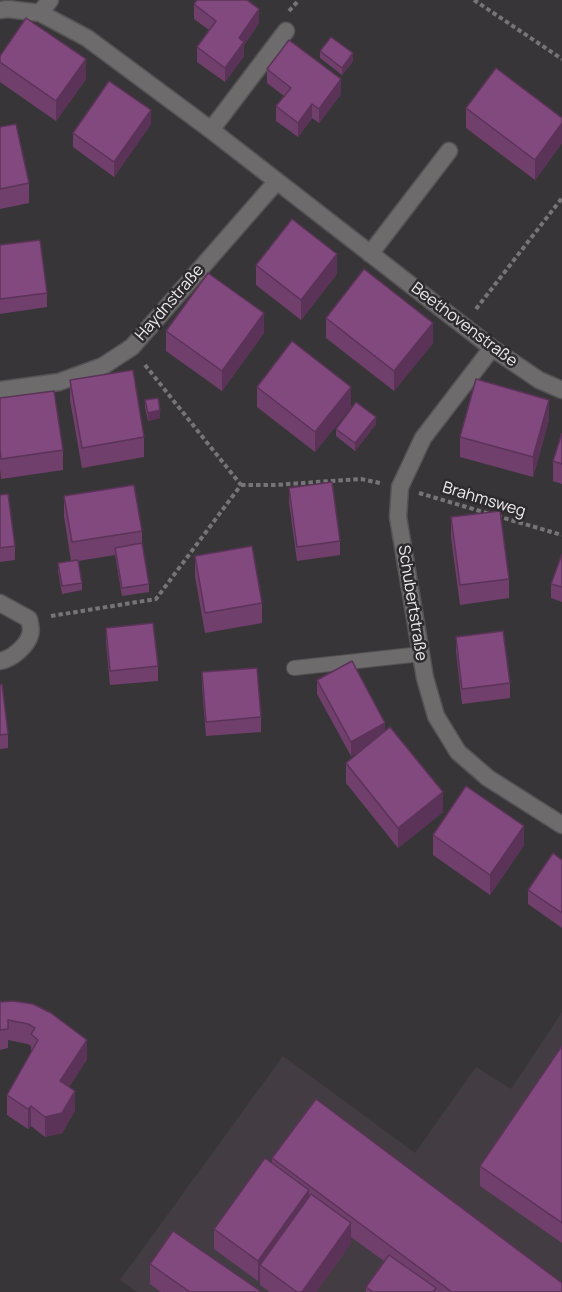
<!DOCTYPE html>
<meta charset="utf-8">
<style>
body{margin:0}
canvas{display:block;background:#373537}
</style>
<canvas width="562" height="1292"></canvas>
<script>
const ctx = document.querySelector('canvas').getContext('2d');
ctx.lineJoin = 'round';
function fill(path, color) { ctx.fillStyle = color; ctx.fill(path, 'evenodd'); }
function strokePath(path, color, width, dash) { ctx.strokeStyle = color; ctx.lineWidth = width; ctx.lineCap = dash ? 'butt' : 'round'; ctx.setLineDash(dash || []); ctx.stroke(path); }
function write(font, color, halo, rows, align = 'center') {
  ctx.font = font + ' Manrope,sans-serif'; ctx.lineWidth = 5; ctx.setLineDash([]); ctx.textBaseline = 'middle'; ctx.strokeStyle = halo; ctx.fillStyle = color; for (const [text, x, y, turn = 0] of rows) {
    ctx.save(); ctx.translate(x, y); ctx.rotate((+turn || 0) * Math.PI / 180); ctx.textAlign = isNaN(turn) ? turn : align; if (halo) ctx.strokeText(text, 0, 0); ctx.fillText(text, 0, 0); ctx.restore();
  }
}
fill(new Path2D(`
 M562,1012V1292H137L120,1280L283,1056L415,1153L476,1067L511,1089Z`), '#443c43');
const service = new Path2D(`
 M294,668L421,654`);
const minor = new Path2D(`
 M0,10L8,9L40,13L87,38L211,130L492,348L539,380L562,390
 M40,13L50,0
 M211,130L286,31
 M370,254L449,151
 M492,348L423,438L400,487L398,517L425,678L436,716L458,752L488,778L562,825
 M0,390L59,382L103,366L132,347L277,181
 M0,603L29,619C30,623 32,631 30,635C27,646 12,659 0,661`);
strokePath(service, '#555354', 16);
strokePath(minor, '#555354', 19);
strokePath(new Path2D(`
 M474,0L562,59
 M289,11L299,0
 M476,309L562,198
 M145,365L241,485
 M241,485H274L361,479L380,483
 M419,493L490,514
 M497,516L562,535
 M51,616L156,599L241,485`), '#767476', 4, [4.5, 3]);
strokePath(service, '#6e6b6d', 14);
strokePath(minor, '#6e6b6d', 16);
fill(new Path2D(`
 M194,4L259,23L244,45V56L225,82L197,62V47L209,30L194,19Z
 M320,51L353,61L342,75L320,58Z
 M0,56L86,79L56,121L0,82Z
 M267,69L341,94L319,123L312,118L298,137L276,121V106L284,96L267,83Z
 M466,108L562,118V143L535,180L466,128Z
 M151,124L114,177L73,147V133Z
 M0,127L29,183V203L0,209Z
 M0,245L47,293V307L0,314Z
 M256,265L337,274L301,320L256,285Z
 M326,318L433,343L394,391L326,338Z
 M166,331L264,333L222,391L166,351Z
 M70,380L144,437V457L82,468L70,400Z
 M257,387L351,407L315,452L257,407Z
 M0,398L63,450V470L1,479L0,469Z
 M145,400L160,418L148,421L145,408Z
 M549,420L533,477L460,457V437Z
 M376,424L355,451L336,436V429Z
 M562,433V484L553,481V461Z
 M289,488L340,541V555L297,561L289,502Z
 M0,495L15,546V560L0,562Z
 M64,496L142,531V543L149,584V592L122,596L115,555L78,561L82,583V590L62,594L58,571V563L71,561L64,516Z
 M451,517L509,579V598L460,605L451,537Z
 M562,554V602L551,598V584Z
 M195,556L262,603V623L205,633L195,576Z
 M106,628L158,666V681L110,685L106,642Z
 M456,637L510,683V698L462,704L456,651Z
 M202,672L261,717V732L206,736L202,686Z
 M317,680L385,731L443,812L398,848L346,783V763L361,751L351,756L317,694Z
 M0,685L8,734V748L0,749Z
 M433,835L524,845L490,895L433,855Z
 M562,860V928L528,904V890Z
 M0,1002L87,1059L69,1087L75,1111L62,1133L45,1137L31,1126L28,1129L7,1115V1095L31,1053V1046L28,1044L8,1040V1048L0,1050Z
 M562,1046V1243L480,1186V1166Z
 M272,1158L562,1292H366V1287L384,1261L351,1237V1243L316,1292H270L260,1285V1280L258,1281L214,1249V1229L272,1163Z
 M150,1264L262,1292H161L150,1284Z`), '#703f6c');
fill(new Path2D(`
 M259,9V23L244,45V56L225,82V68L239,38Z
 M353,53V61L342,75V68Z
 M86,59V79L56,121V101Z
 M341,79V94L319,123V109Z
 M312,104V118L298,137V123Z
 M151,110V124L114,177V162Z
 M562,123V143L535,180V160Z
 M337,254V274L301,320V300Z
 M264,313V333L222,391V371Z
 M433,323V343L394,391V371Z
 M351,387V407L315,452V432Z
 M549,400V420L533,477V457Z
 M160,410V418L148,421V413Z
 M376,417V424L355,451V443Z
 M385,723V738L351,756V742Z
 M443,792V812L398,848V828Z
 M524,826V845L490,895V875Z
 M87,1040V1059L60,1101V1081Z
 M75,1091V1111L62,1133L45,1137V1117Z
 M31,1106V1126L28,1129V1109Z
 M309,1190V1210L260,1265V1280L258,1281V1261Z
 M351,1223V1243L316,1292H302Z`), '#5b3358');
const building = new Path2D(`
 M197,0H247L259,9L239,38L244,42L225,68L197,47L216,21L194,4Z
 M26,18L86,59L56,101L0,62V56Z
 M331,37L353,53L342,68L320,51Z
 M289,40L341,79L319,109L312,104L298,123L276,106L291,88L267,69Z
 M496,68L562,118V123L535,160L466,108Z
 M109,81L151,110L114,162L73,133Z
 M16,124L29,183L0,189V127Z
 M292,219L337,254L301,300L256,265Z
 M40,240L47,293L0,299V245Z
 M364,269L433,323L394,371L326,318Z
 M208,273L264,313L222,371L166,331Z
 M292,341L351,387L315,432L257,387Z
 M133,370L144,437L82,448L70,380Z
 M476,379L549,400L533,457L460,437Z
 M54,391L63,450L1,459L0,449V398Z
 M158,398L160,410L148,413L145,400Z
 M356,402L376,417L355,443L336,429Z
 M562,433V464L553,461Z
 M332,482L340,541L297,547L289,488Z
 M134,485L142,531L72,542L64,496Z
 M8,494L15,546L0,548V495Z
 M500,511L509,579L460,585L451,517Z
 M142,543L149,584L122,588L115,548Z
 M252,546L262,603L205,613L195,556Z
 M562,554V587L551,584Z
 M78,560L82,583L62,586L58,563Z
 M153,623L158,666L110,671L106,628Z
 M503,631L510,683L462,689L456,637Z
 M352,661L385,723L351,742L317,680Z
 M257,668L261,717L206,722L202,672Z
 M2,684L8,734L0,735V685Z
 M390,727L443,792L398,828L346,763Z
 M466,786L524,826L490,875L433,835Z
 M553,853L562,860V913L528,890Z
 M13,1001L33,1004L51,1013L87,1040L60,1081L75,1091L62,1113L45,1117L31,1106L28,1109L7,1095L38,1040L31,1034L35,1028L28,1024L8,1020V1029L0,1030V1002Z
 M562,1046V1223L480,1166Z
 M316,1099L562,1283V1292H452L272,1158Z
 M265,1158L309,1190L258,1261L214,1229Z
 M311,1194L351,1223L302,1292H297L260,1265Z
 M173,1231L262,1292H190L150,1264Z
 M389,1255L436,1288L433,1292H373L366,1287Z`);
fill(building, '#82497e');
strokePath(building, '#5b3358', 1.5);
write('16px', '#edebed', '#2d2b2d', [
 ["Haydnstraße",170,303,-49],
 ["Beethovenstraße",464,325,37],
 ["Brahmsweg",484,500,17],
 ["Schubertstraße",412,603,81]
]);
</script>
